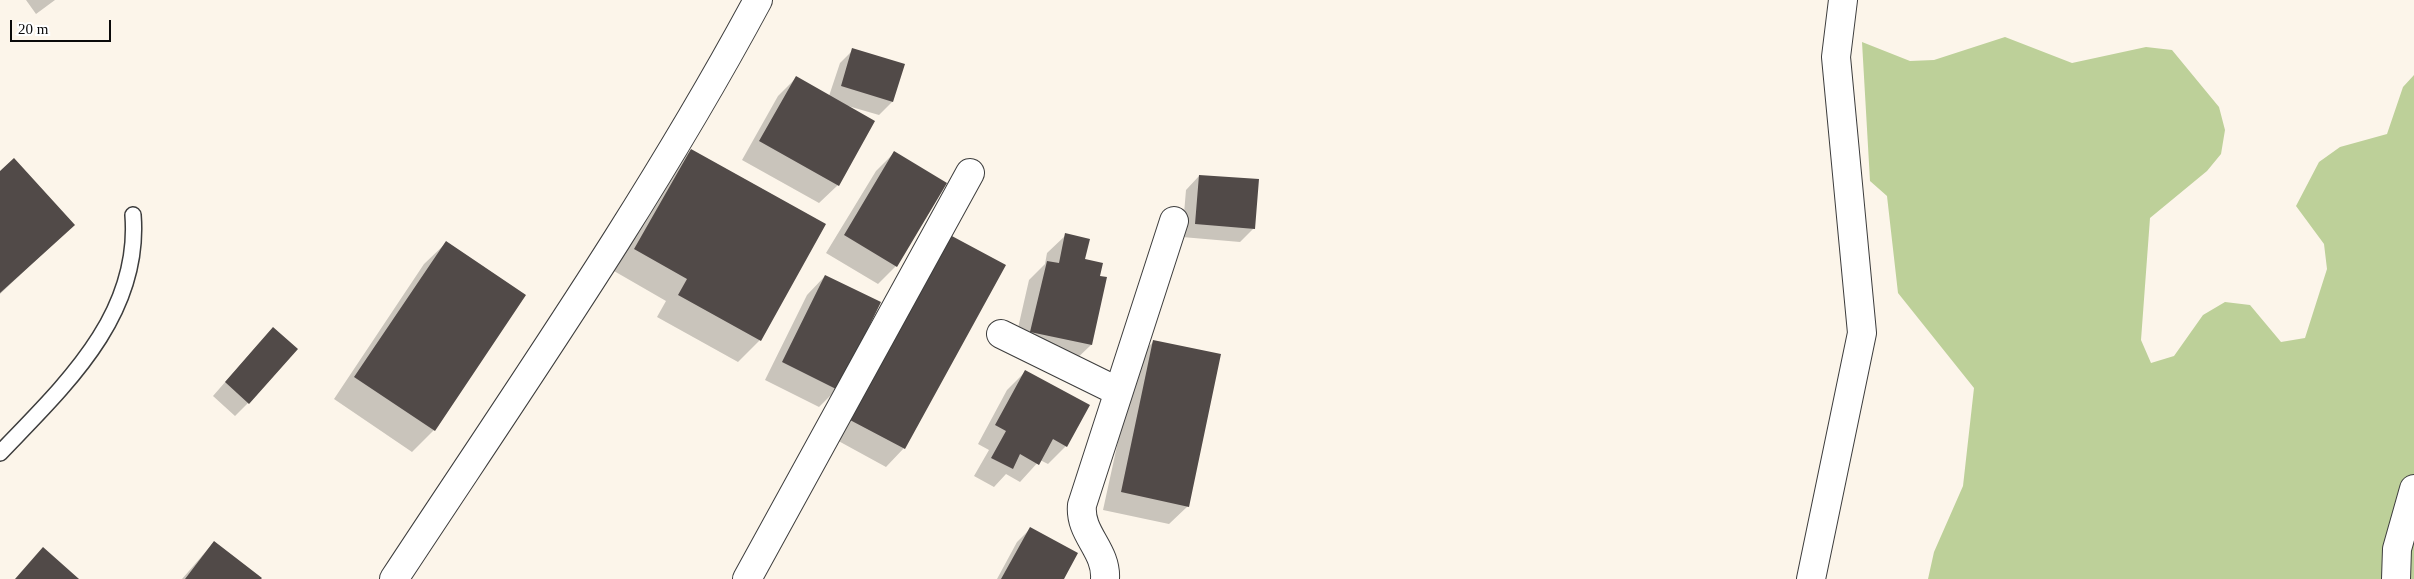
<!DOCTYPE html>
<style>
body{margin:0}
#map{position:relative;width:2414px;height:579px;overflow:hidden;background:#fcf5ea;font-family:"Times New Roman",serif}
canvas{display:block}
.scale{position:absolute;left:10px;top:20px;width:101px;height:22px;box-sizing:border-box;border:2px solid #0a0a0a;border-top:0;padding-left:6px;font-size:15px;line-height:18px;white-space:nowrap;color:#0a0a0a;-webkit-text-stroke:4px #fff;paint-order:stroke}
</style>
<div id="map">
<canvas width="2414" height="579"></canvas>
<div class="scale">20 m</div>
</div>
<script>
const ctx = document.querySelector('canvas').getContext('2d');
ctx.lineJoin = 'round';
function fill(path, color) { ctx.fillStyle = color; ctx.fill(path, 'evenodd'); }
function strokePath(path, color, width, dash) { ctx.strokeStyle = color; ctx.lineWidth = width; ctx.lineCap = dash ? 'butt' : 'round'; ctx.setLineDash(dash || []); ctx.stroke(path); }
fill(new Path2D(`
 M2005,37L2072,63L2146,47L2172,50L2219,107L2225,130L2221,154L2207,171L2150,218L2141,340L2151,363L2174,356L2203,315L2225,302L2250,305L2281,342L2305,338L2327,269L2324,244L2296,206L2319,162L2340,147L2387,134L2403,87L2414,75V579H1928L1934,552L1963,486L1974,388L1898,293L1887,196L1870,181L1862,42L1910,61L1934,60Z`), '#bdd099');
fill(new Path2D(`
 M26,0H55L36,14Z
 M853,50L903,65L892,102L879,115L848,106L838,185L819,203L742,160L778,96L796,78L829,96L840,63Z
 M691,150L825,225L760,340L738,362L657,317L666,301L614,271L669,172Z
 M894,153L896,266L878,284L826,253L876,171Z
 M0,173L73,225L0,294Z
 M1199,176L1254,228L1240,242L1182,237L1186,190Z
 M1066,235L1084,260L1099,276L1105,278L1091,345L1072,363L1013,350L1029,280L1045,264L1047,253Z
 M950,237L904,448L886,467L833,438Z
 M446,243L524,295L434,430L412,452L334,399L424,264Z
 M825,276L837,389L819,407L765,380L807,295Z
 M1154,341L1188,506L1169,524L1103,510L1136,359Z
 M260,342L248,403L235,416L213,396Z
 M1026,371L1066,446L1048,464L1040,460L1020,482L1006,474L994,487L974,476L989,450L978,444L1007,390Z
 M1031,528L1062,579H997L1017,542Z
 M214,542L260,579H182Z`), '#0003');
fill(new Path2D(`
 M852,48L905,64L893,102L841,86Z
 M796,76L875,121L839,186L759,141Z
 M691,149L826,224L761,341L678,295L687,279L634,249Z
 M894,151L947,183L897,267L844,235Z
 M14,158L75,225L0,293V171Z
 M1199,175L1259,179L1255,229L1195,224Z
 M1065,233L1090,239L1085,259L1103,263L1100,276L1107,277L1092,345L1030,332L1047,261L1059,263Z
 M950,235L1006,265L905,449L850,420Z
 M446,241L526,295L435,431L354,377Z
 M825,275L881,302L838,390L782,362Z
 M273,327L298,349L249,404L225,382Z
 M1153,340L1221,354L1189,507L1121,492Z
 M1025,370L1090,405L1067,447L1053,439L1039,465L1020,454L1013,469L991,458L1006,431L995,425Z
 M1030,527L1078,553L1064,579H1001Z
 M214,541L262,578L261,579H185Z
 M43,547L79,579H15Z`), '#514a48');
const service = new Path2D(`
 M0,453C64,386 141,316 133,215`);
const minor = new Path2D(`
 M1001,334L1117,391
 M394,579C519,389 650,201 758,0
 M747,579L970,173
 M1105,579C1107,550 1079,534 1082,505L1174,221
 M1811,579L1862,333L1836,57L1843,0
 M2396,579L2397,549L2414,489`);
strokePath(service, '#3d3d3d', 18);
strokePath(minor, '#3d3d3d', 30);
strokePath(service, '#fff', 15);
strokePath(minor, '#fff', 28);
</script>
